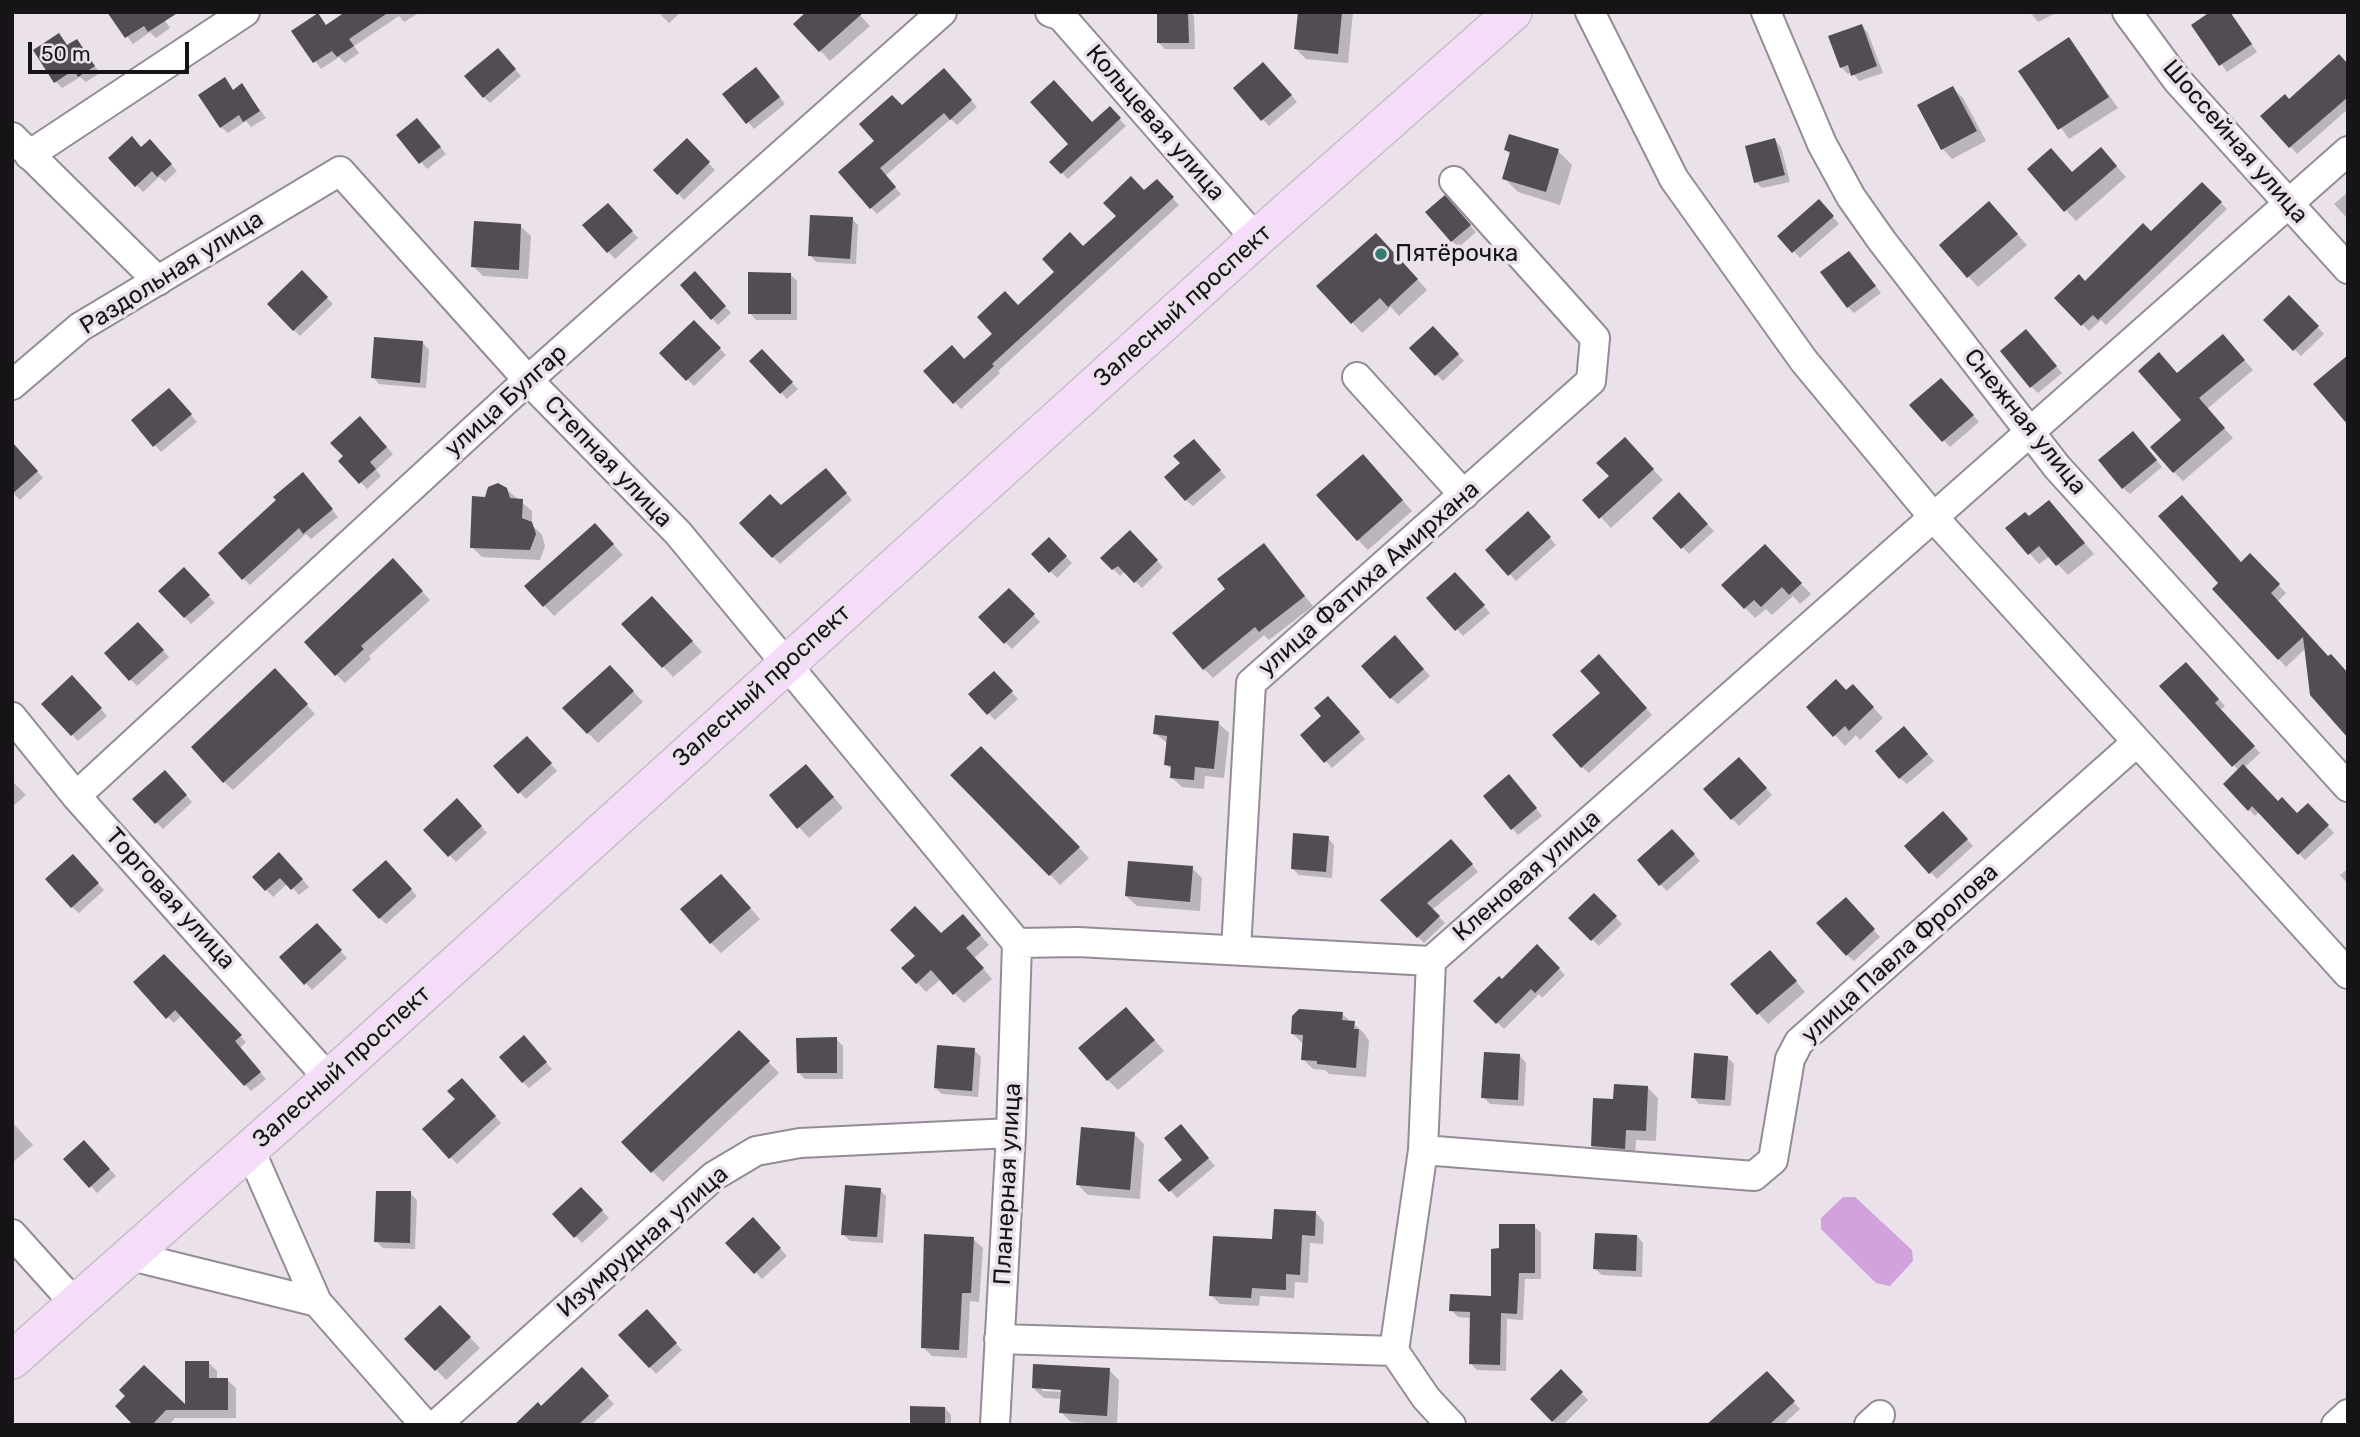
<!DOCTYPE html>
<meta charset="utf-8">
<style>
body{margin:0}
#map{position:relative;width:2360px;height:1437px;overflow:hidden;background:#eae1eb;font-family:Rubik,sans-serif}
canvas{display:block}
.frame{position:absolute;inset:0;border:14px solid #171418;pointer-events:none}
.scale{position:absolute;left:28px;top:42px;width:161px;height:32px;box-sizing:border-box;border:4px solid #171418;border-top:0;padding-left:9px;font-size:21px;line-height:24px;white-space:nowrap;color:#171418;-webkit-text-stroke:5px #eae1eb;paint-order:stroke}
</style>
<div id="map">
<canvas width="2360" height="1437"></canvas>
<div class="frame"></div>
<div class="scale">50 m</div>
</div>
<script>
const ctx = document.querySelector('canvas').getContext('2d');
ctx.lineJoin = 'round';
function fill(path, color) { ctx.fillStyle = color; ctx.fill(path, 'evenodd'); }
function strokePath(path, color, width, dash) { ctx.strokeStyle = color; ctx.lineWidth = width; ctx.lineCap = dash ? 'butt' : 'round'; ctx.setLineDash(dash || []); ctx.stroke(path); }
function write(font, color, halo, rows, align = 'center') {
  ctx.font = font + ' Rubik,sans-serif'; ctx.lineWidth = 7; ctx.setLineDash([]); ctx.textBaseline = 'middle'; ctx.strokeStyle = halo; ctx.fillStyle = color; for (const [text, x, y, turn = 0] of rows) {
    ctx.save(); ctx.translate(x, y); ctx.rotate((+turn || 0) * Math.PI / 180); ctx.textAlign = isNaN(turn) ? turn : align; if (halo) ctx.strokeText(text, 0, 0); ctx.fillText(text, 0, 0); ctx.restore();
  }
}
fill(new Path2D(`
 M1843,1197H1855L1912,1250L1913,1261L1890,1286L1876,1283L1821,1229V1218Z`), '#d2a2dc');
fill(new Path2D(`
 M109,12H159L170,28L156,38L150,32L133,44Z
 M348,12H418L419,13L404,22L399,16L354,46L359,53L345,63L339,57L321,69L294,31L327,27Z
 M658,12H681L669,23Z
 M857,12L870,26L830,61L796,24Z
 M1159,12H1190L1194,16L1195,49H1165L1159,43Z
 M1300,12H1353L1348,63L1306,59L1296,49Z
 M2030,12H2058L2038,22Z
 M2214,12H2230L2257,52L2227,72L2193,26Z
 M1862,26L1868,33L1883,73L1859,81L1852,72L1848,74L1841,67Z
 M59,35L68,46L76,41L100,73L86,82L80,77L62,88L56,82Z
 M2069,39L2118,108L2069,139L2021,71Z
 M504,56L521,76L490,103L484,97Z
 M2348,66V109L2297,154L2263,116Z
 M1270,71L1297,102L1269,126L1235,88Z
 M762,75L785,104L754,129L725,94Z
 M950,77L977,107L957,125L951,119L885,176L901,194L877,214L871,208L877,141L902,107Z
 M224,80L234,91L242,86L266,118L251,127L246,121L228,133L221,127Z
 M1953,88L1963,98L1986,141L1952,159L1942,148Z
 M1110,109L1126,126L1068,179L1052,162Z
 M424,127L446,154L427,169L399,135Z
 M1775,140L1781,147L1790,182L1762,188L1756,182Z
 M687,141L715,170L684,200L656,170Z
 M157,148L177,171L165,182L159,177L143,192L111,158Z
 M1506,150L1558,151L1572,165L1560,205L1518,192L1504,178L1511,155Z
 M2111,160L2126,177L2076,221L2029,170L2072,174Z
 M1157,181L1179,205L998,371L1000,373L961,409L926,371L965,361L1018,307Z
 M2202,184L2227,209L2106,325L2101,320L2089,331L2056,298L2085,283L2151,234Z
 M2348,192V219L2334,204Z
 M1451,204L1476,232L1459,247L1452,241Z
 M1825,208L1839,224L1800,258L1780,236Z
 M614,212L638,238L615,259L585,225Z
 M1999,214L2027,245L1978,287L1968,276Z
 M852,219L858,225L856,264L816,262L810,255Z
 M520,226L531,236L528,279L483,276L473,266Z
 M1386,245L1427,290L1399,316L1391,307L1362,333L1319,286Z
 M1855,259L1881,293L1854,313L1848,307Z
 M302,273L333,304L300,336L269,305Z
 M790,274L797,281V320H756L750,313Z
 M701,280L731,313L718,325L712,318Z
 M2289,297L2324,334L2301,356L2266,320Z
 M694,322L726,355L694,386L662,353Z
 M1433,328L1464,361L1443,381L1411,348Z
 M2033,338L2062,373L2038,393L2031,386Z
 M423,343L429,350L426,388L379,384L373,377Z
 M2232,346L2253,370L2207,409L2233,438L2183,481L2174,472L2183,420L2178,375Z
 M762,351L798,389L787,399L752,361Z
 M1947,386L1979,422L1950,447L1912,405Z
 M176,397L197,422L161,452L155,445Z
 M366,425L393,454L376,470L381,476L367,489L341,461Z
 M2140,440L2162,467L2130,494L2123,488Z
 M1200,447L1226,477L1193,506L1186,500Z
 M1635,450L1663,480L1611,528L1585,500Z
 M21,453L43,478L20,500L12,492Z
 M1373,467L1412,511L1368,550L1358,540Z
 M832,476L852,500L780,564L742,523L781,507Z
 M309,481L338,517L311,539L306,534L250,585L243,578Z
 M506,489L532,511V525L542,535L545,546L540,560L482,557L472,547L486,499Z
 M1679,495L1714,531L1689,554L1655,518Z
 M2059,512L2094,554L2068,575L2050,556L2039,564L2008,529L2029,519Z
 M1534,520L1556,545L1516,581L1488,550Z
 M1130,533L1163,567L1142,588L1125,571L1120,576L1103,558Z
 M605,535L623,555L554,616L526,586Z
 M1049,539L1072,563L1057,578L1033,554Z
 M1264,545L1313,606L1269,640L1264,635L1213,678L1204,669L1228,590Z
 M1765,547L1811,594L1800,604L1793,596L1772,615L1766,609L1755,618L1723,585Z
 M2250,556L2286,593L2277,602L2328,658L2348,674L2306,648L2286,667L2215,589Z
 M401,569L430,600L369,656L371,659L345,683L336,674Z
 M184,570L215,603L191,624L161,591Z
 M1462,581L1490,613L1463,636L1457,629Z
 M1009,590L1040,622L1012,649L981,617Z
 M662,608L702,652L673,677L624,624Z
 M138,624L169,657L137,686L106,653Z
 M1401,644L1430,676L1398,704L1391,698Z
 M1606,663L1652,715L1589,773L1582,767L1602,693Z
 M2192,670L2225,706L2220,710L2260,753L2244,768L2278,803L2297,815L2308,805L2334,833L2305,860L2260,811L2255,816L2225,784L2239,771L2161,686Z
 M994,673L1018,699L995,720L971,694Z
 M620,677L643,702L598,743L588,733Z
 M283,679L315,714L233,790L224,782Z
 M79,684L107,716L78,741L43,704Z
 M1846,692L1863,696L1883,718L1860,740L1856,735L1845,746L1835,735Z
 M1334,705L1365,739L1332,768L1302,735Z
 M1218,723L1229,733L1224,778L1205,776L1204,789L1182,787L1171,777L1172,770L1166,764L1168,744L1155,733Z
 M1910,735L1934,761L1907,784L1900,778Z
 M527,738L557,771L526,799L495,766Z
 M981,748L1089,858L1060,885L953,775Z
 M1745,765L1772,795L1739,826L1705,789Z
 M816,776L843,808L809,838L799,827Z
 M171,778L192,802L163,829L135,799Z
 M12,781L26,795L12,807Z
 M1515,783L1542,816L1518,835L1512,828Z
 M464,807L487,833L456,862L425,830Z
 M1949,820L1973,846L1937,879L1907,847Z
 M1328,838L1334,845L1332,878L1299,875L1292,868Z
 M1679,838L1700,861L1667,891L1660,884Z
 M1458,847L1478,872L1432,910L1445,923L1424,943L1382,900Z
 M286,861L309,887L299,895L288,883L273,897L254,877Z
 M386,862L417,896L386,924L380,918Z
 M79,863L104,890L79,913L72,907Z
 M1192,868L1202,878L1200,911L1137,906L1126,896Z
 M2348,869V884L2340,875Z
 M731,886L760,919L721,953L711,943Z
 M1594,895L1622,924L1599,946L1571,918Z
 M1852,906L1880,937L1854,961L1847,955Z
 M317,925L347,958L312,990L281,957Z
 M972,926L989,945L974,958L992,979L964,1003L941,979L926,992L904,968L941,936Z
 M1537,947L1565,975L1542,998L1539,994L1504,1029L1476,1001L1502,981Z
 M163,957L246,1042L240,1048L266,1079L251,1091L182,1015L174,1023L168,1017Z
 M1780,962L1805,992L1768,1024L1758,1013Z
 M1342,1014L1364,1033L1369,1041L1366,1077L1329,1074L1325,1070L1313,1069L1303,1059V1044L1293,1034Z
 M1136,1019L1164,1051L1118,1090L1108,1080Z
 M739,1032L779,1073L663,1182L624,1142Z
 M836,1039L843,1046V1079H805L798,1072Z
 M530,1044L552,1069L529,1088L523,1082Z
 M974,1050L981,1057L978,1097L942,1094L935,1088Z
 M1520,1056L1526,1063L1524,1106L1490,1104L1483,1097Z
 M1727,1057L1734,1064L1731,1106L1699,1104L1693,1097Z
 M468,1086L501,1123L457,1164L424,1129Z
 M1647,1087L1658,1098L1656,1141L1636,1140L1635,1159L1603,1156L1592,1146L1615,1101Z
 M12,1122L33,1145L12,1163Z
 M1187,1133L1215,1166L1177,1198L1161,1180L1184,1160Z
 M1134,1134L1144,1144L1140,1199L1088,1195L1078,1185Z
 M91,1149L116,1176L97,1193L66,1159Z
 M581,1189L609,1218L582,1243L554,1214Z
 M880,1190L886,1196L883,1243L850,1241L843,1234Z
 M410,1193L417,1200L415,1249L383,1248L376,1241Z
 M1316,1213L1324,1222L1323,1244L1310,1243L1308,1283L1295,1282L1294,1298L1260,1296L1259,1306L1220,1304L1211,1295L1274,1241Z
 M753,1220L787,1256L762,1279L728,1243Z
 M1534,1226L1541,1233V1279H1525L1523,1320L1507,1319L1506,1371L1477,1370L1471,1364L1472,1318L1458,1317L1451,1310L1492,1298L1501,1250Z
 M926,1236L973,1239L983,1248L979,1302L970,1301L967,1358L932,1356L923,1347Z
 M1637,1236L1643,1243L1642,1277L1602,1275L1595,1269Z
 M440,1307L480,1348L446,1380L407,1339Z
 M653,1318L682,1350L656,1374L650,1367Z
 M208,1362L217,1371V1380H227L236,1388V1418H175L169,1425H136L117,1406L186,1409Z
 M582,1370L614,1404L591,1425H517L541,1408Z
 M1109,1370L1119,1380L1117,1425L1071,1422L1061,1412L1062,1399L1044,1398L1033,1388ZM1042,1387L1069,1389V1392L1042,1391Z
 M1561,1372L1588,1400L1563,1425H1557L1532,1399Z
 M1766,1373L1800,1409L1783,1425H1708Z
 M945,1408L951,1415V1425H912Z`), '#0003');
fill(new Path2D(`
 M107,12H179L148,32L144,26L125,38Z
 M345,12H389L349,39L354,46L337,57L332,51L313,63L291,31L318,13L326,25Z
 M806,12H864L819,52L793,24Z
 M1157,12H1188L1189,43H1157Z
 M1298,12H1342L1338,54L1294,49Z
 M2210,12H2230L2252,44L2219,66L2191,25Z
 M1862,24L1877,66L1851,76L1848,65L1840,68L1828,36Z
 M59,33L67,45L77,39L95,66L78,77L74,70L54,83L33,50Z
 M2069,37L2109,97L2058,130L2018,71Z
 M498,48L516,69L483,98L464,76Z
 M2339,54L2348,64V97L2289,148L2260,116L2285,94L2289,99Z
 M1263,62L1292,95L1261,121L1233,88Z
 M756,67L780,97L746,124L722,94Z
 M944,68L972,100L950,120L944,113L880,168L896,187L870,209L838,172L874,141L859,124L892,95L902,105Z
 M225,77L233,90L242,83L260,111L243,122L239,115L220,128L198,95Z
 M1054,80L1092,122L1110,106L1121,118L1061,174L1049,162L1068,144L1030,102Z
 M1953,86L1977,131L1941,150L1917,105Z
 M417,118L441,147L419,164L396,135Z
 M1509,134L1559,149L1546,192L1502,179L1510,152L1504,150Z
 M132,136L141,147L150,139L172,164L157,177L152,171L135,187L108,158Z
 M687,138L710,162L677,195L653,170Z
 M1775,138L1785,175L1754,183L1745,146Z
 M2101,147L2117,166L2064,212L2027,169L2051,148L2072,172Z
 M1131,176L1144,190L1157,179L1174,197L992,364L994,366L953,404L923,371L952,345L964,359L992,334L977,317L1005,291L1018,305L1054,272L1042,259L1070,232L1083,246L1116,216L1103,203Z
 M2202,182L2222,202L2098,320L2093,315L2081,326L2054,298L2079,274L2085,281L2143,223L2151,231Z
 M1445,195L1471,225L1451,242L1425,212Z
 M1819,199L1834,216L1792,253L1777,236Z
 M1989,201L2018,234L1967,278L1939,245Z
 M608,203L633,231L607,253L582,225Z
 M810,215L853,217L850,259L808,256Z
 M474,221L521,224L519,270L471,267Z
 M1376,233L1418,279L1388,307L1380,298L1351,324L1316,286Z
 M1849,251L1876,286L1847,308L1820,272Z
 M302,270L328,297L293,331L267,304Z
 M695,271L726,306L711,320L680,285Z
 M748,272L791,273V314H748Z
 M2289,295L2319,326L2293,351L2263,320Z
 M694,320L721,348L686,381L659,353Z
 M1433,326L1459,354L1435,376L1409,348Z
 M2026,329L2057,366L2030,388L2000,351Z
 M2223,334L2245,360L2199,398L2225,428L2173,473L2150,447L2181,420L2138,371L2159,352L2177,373Z
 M374,337L423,341L420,383L371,378Z
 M762,349L793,382L780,394L749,361Z
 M2348,355V425L2313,384Z
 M1941,378L1974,415L1942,442L1909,405Z
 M169,388L192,414L153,447L131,420Z
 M360,416L387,447L370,462L376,469L359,484L338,461L343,456L330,443Z
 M2133,431L2157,460L2122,489L2098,460Z
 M1625,437L1654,469L1599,519L1582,500L1609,476L1596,463Z
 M1194,439L1221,470L1185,501L1164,477L1180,463L1173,456Z
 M12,442L38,471L12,494Z
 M1363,454L1403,500L1357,541L1316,495Z
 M826,468L847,493L772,558L739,523L770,494L781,505Z
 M303,472L333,509L303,534L299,528L242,580L218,553L276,500L273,497Z
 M498,483L507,488L510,498L523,499L522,518L532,522L536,534L530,550L470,548L472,496L485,497L488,487Z
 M1679,492L1708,524L1681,549L1652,518Z
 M2182,495L2241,562L2250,553L2280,584L2271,593L2328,656L2331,654L2348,673V738L2310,695L2303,637L2278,660L2212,589L2218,583L2158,516Z
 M2049,500L2085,543L2056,566L2039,546L2028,555L2005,528L2025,512L2029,516Z
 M1528,511L1551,537L1508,576L1485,550Z
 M595,523L614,544L543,607L524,586Z
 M1130,530L1158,560L1134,583L1118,566L1112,570L1100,558Z
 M1049,537L1067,556L1049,573L1031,554Z
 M1264,543L1305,596L1259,632L1255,627L1203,670L1172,633L1225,589L1217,579Z
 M1765,544L1802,583L1789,595L1782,587L1761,607L1754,600L1744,609L1721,585Z
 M393,558L423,591L361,646L364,649L335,676L304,642Z
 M184,567L210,595L184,618L158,591Z
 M1455,572L1485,605L1455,631L1426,598Z
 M1009,588L1035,614L1004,644L978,617Z
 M652,596L693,641L662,668L621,624Z
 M138,622L164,650L129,681L104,653Z
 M1395,635L1424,669L1390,699L1361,666Z
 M1599,654L1647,708L1581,768L1552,735L1600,693L1580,671Z
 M2186,662L2219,699L2215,703L2255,746L2232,767L2159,686Z
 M610,665L634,691L587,734L562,708Z
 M275,668L308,704L223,783L191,747Z
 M994,671L1013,691L987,715L968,694Z
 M72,675L102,708L71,736L41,704Z
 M1836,679L1846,690L1853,684L1874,707L1849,731L1845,726L1833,737L1806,707Z
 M1328,696L1360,732L1324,763L1300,735L1321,716L1314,708Z
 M1155,715L1219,721L1214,769L1195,767L1194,780L1170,778L1171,766L1164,765L1167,736L1153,734Z
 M1904,726L1928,754L1899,779L1875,751Z
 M527,736L552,763L518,794L493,766Z
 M981,746L1080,847L1049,876L950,775Z
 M1739,757L1767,788L1731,820L1703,789Z
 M806,764L834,797L797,829L769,795Z
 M2243,764L2278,801L2282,797L2297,813L2308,803L2329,825L2298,855L2252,806L2248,811L2223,784Z
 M165,770L187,795L155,824L132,799Z
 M1509,774L1537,808L1511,830L1483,796Z
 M457,798L482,826L448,857L423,830Z
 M1943,811L1968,839L1929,874L1904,846Z
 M1672,829L1695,854L1659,886L1637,860Z
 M1293,833L1329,836L1326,872L1291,869Z
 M1451,839L1473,864L1427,903L1440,916L1417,938L1380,900Z
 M279,852L303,879L291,890L280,878L265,891L252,877Z
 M73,854L99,883L71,908L45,879Z
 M386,860L412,889L379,919L352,890Z
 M1128,861L1193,866L1190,902L1125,896Z
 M721,874L751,908L710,944L680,909Z
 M1594,893L1617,916L1591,941L1568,918Z
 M1846,897L1875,929L1846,956L1816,923Z
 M915,906L941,933L963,914L981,935L966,948L984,968L953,995L931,970L916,984L901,968L915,956L890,930Z
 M317,923L342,950L304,985L279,957Z
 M1537,944L1560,968L1535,993L1531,989L1496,1024L1473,1001L1499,976L1502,979Z
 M1770,950L1797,981L1757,1015L1730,984Z
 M164,954L242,1035L235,1041L261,1072L244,1086L175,1010L166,1019L133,982Z
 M1126,1007L1155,1040L1107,1081L1078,1048Z
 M1299,1009L1343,1012L1342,1020L1355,1021L1354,1029H1359L1356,1068L1317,1064V1061L1301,1060L1303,1035L1291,1034L1292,1016Z
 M739,1030L770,1061L651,1173L621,1142Z
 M524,1035L547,1062L522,1083L499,1057Z
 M837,1037V1073H797L796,1038Z
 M937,1045L975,1048L972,1091L934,1088Z
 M1484,1052L1520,1054L1518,1100L1481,1098Z
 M1694,1053L1728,1056L1725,1100L1691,1098Z
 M462,1078L496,1116L449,1159L422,1129L455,1099L447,1091Z
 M1614,1084L1648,1086L1646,1131L1626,1130L1625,1149L1591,1146L1593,1098L1613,1099Z
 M1181,1124L1209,1158L1169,1192L1158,1180L1182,1160L1164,1138Z
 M1081,1127L1135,1132L1130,1190L1076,1185Z
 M84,1140L110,1169L89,1188L63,1159Z
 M845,1185L881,1188L877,1237L841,1235Z
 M581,1187L603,1210L574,1238L552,1214Z
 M376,1191H411L410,1243L374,1242Z
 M1274,1209L1316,1211L1315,1236L1302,1235L1300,1275L1286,1274V1290L1252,1288L1251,1298L1209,1296L1213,1236L1272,1239Z
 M753,1217L781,1248L754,1274L725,1243Z
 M1499,1224H1535V1273H1519L1517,1314L1501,1313L1500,1365L1469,1364L1470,1312L1449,1311L1450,1294L1491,1296V1249L1499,1248Z
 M1595,1233L1637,1235L1636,1271L1593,1269Z
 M924,1234L974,1237L971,1293H962L959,1350L921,1348Z
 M440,1305L471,1337L435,1371L404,1339Z
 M647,1309L677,1343L649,1368L618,1335Z
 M185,1361H209V1378H228V1410H166L152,1425H133L115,1406L125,1396L119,1390L144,1365L185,1404Z
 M1033,1364L1110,1368L1107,1416L1059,1413L1061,1390L1032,1388Z
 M582,1367L609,1396L578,1425H514L538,1402L541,1406Z
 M1561,1369L1583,1392L1552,1422L1530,1399Z
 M1767,1371L1795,1401L1769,1425H1706Z
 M910,1406L945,1407V1425H910Z`), '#524c54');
const minor = new Path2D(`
 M1050,12L1061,16L1256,239
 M1590,12L1674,179L1804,361L1935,519L2348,974
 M1766,12L1822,144L1851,197L1882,241L2057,467L2348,787
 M2127,12L2177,80L2348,269
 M12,137L158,281
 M29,155L245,12
 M1357,377L1464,495
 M12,385L80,327L340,171L528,380L678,533L1017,943
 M12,717L76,796L329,1079
 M76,796L528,380L942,12
 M1017,943L1078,942L1431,961L2348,151
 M1236,950L1251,683L1591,381L1595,338L1454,181
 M250,1150L317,1302
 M1423,1150L1754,1176L1773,1160L1790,1059L1799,1042L2137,742
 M12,1234L76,1305
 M131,1256L317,1302L425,1425
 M999,1339L1394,1351L1423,1150L1431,961
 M1394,1351L1426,1398L1451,1425
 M436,1425L714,1176L756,1151L800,1143L1011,1133
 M995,1425L1011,1133L1017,943
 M1869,1425L1880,1415
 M2336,1425L2348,1414`);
const major = new Path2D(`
 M12,1360L329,1079L1256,239L1513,12`);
strokePath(minor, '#948c95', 32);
strokePath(major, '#c3c2c3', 40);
strokePath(minor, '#fff', 28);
strokePath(major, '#f5ddfa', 37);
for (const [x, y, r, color] of [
 [1381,254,7,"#347a73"]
]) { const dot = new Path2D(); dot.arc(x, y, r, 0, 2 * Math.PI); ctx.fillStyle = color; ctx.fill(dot); strokePath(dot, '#eae1eb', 2.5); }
write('24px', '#171418', '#eae1eb', [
 ["Кольцевая улица",1155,123,49],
 ["Шоссейная улица",2235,142,49],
 ["Раздольная улица",172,273,-32],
 ["Залесный проспект",1183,306,-42],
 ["улица Булгар",506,401,-42],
 ["Снежная улица",2025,422,51],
 ["Степная улица",608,462,46],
 ["улица Фатиха Амирхана",1369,579,-41],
 ["Залесный проспект",762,686,-42],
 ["Кленовая улица",1527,876,-41],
 ["Торговая улица",170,899,48],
 ["улица Павла Фролова",1900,954,-42],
 ["Залесный проспект",342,1067,-42],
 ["Планерная улица",1008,1184,-87],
 ["Изумрудная улица",643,1242,-41]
]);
write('24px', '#171418', '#eae1eb', [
 ["Пятёрочка",1395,254]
], 'left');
</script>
